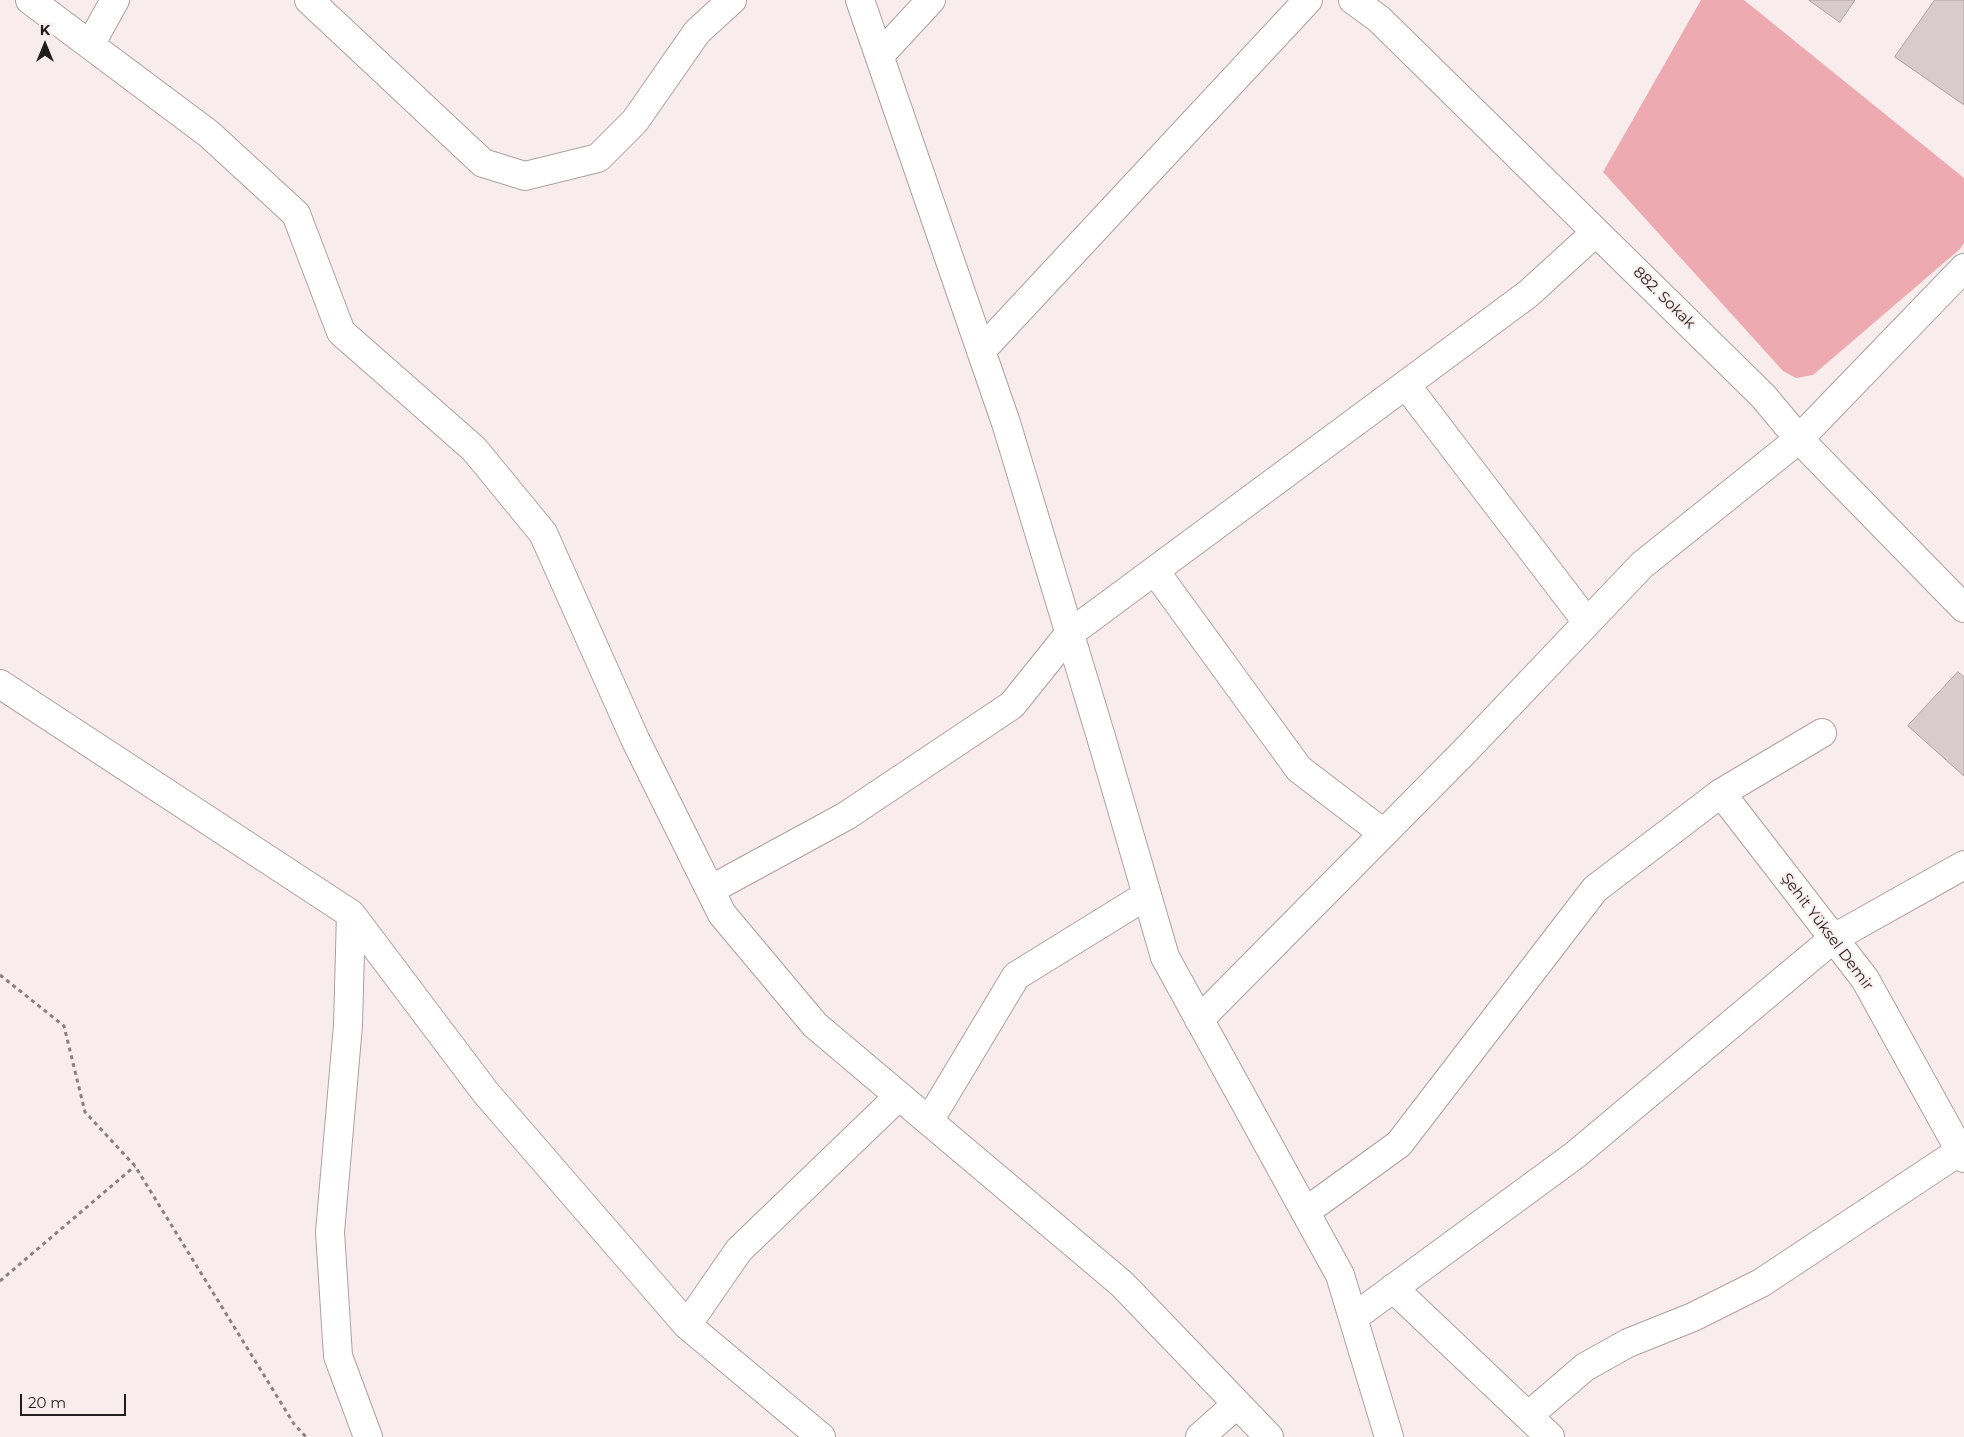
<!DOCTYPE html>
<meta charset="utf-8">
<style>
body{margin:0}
#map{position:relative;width:1964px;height:1437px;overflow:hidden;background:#f9eced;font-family:Montserrat,sans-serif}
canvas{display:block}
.north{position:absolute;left:20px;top:20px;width:50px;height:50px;-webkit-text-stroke:4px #f9eced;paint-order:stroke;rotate:0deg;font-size:14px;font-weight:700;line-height:20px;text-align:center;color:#211c1d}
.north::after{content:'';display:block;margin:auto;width:18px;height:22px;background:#211c1d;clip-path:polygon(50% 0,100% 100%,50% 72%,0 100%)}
.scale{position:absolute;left:20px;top:1394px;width:106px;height:22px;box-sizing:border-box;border:2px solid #211c1d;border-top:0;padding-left:6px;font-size:15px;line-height:18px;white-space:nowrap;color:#211c1d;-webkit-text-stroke:4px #f9eced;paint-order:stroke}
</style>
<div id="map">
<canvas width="1964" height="1437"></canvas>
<div class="north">K</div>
<div class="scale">20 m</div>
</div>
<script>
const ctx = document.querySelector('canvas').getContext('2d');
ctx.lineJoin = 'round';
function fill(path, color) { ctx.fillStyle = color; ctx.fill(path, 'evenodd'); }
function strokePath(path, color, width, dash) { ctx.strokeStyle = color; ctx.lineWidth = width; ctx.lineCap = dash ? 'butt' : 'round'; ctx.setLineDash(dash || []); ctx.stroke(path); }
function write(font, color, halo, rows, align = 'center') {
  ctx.font = font + ' Montserrat,sans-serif'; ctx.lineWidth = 4; ctx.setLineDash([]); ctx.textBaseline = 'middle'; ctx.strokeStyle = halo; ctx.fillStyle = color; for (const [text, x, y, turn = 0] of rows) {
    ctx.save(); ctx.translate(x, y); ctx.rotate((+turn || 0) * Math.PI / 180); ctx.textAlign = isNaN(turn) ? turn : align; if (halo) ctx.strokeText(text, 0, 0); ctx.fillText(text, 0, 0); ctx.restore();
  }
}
fill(new Path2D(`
 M1701,0H1744L1964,178V243L1960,249L1813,375L1796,378L1783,371L1603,172Z`), '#edabb1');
const building = new Path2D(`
 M1809,0H1855L1840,22Z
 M1935,0H1964V105L1895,57Z
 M1958,672L1964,677V776L1908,726Z`);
fill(building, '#d8cbcc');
strokePath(building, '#ab9fa0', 1);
const minor = new Path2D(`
 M30,0L209,134L296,214L341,332L474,449L543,533L635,739L722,914L815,1025L1122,1284L1269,1437
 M309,0L483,163L525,176L598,158L635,121L697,32L732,0
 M860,0L1006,423L1101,737L1165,957L1340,1275L1389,1437
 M1353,0L1379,19L1763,396L1799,439L1964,608
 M90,45L115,0
 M880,55L931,0
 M981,351L1308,0
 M1406,385L1587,622
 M1155,571L1299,769L1383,833
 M0,684L351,914L486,1093L687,1325L821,1437
 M1721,793L1865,979L1964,1158
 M710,890L846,816L1012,705L1069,634L1528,294L1596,232
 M351,914L348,1025L330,1232L338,1356L368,1437
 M1199,1020L1465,751L1642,565L1799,439L1964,268
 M929,1121L1016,976L1147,895
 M1305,1212L1399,1144L1595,889L1721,793L1822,733
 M1393,1288L1550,1437
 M1353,1318L1575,1155L1834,938L1964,865
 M687,1325L739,1250L899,1096
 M1528,1416L1585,1367L1628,1343L1693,1317L1761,1283L1960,1151
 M1200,1437L1237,1404`);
strokePath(minor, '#aca0a1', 30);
strokePath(new Path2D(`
 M0,975L64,1026L85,1112L135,1166L294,1424L306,1437
 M0,1281L135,1166`), '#898081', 3, [4, 4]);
strokePath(minor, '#fff', 28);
write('15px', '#211c1d', '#f9eced', [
 ["882. Sokak",1664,298,45],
 ["Şehit Yüksel Demir",1827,932,53]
]);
</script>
